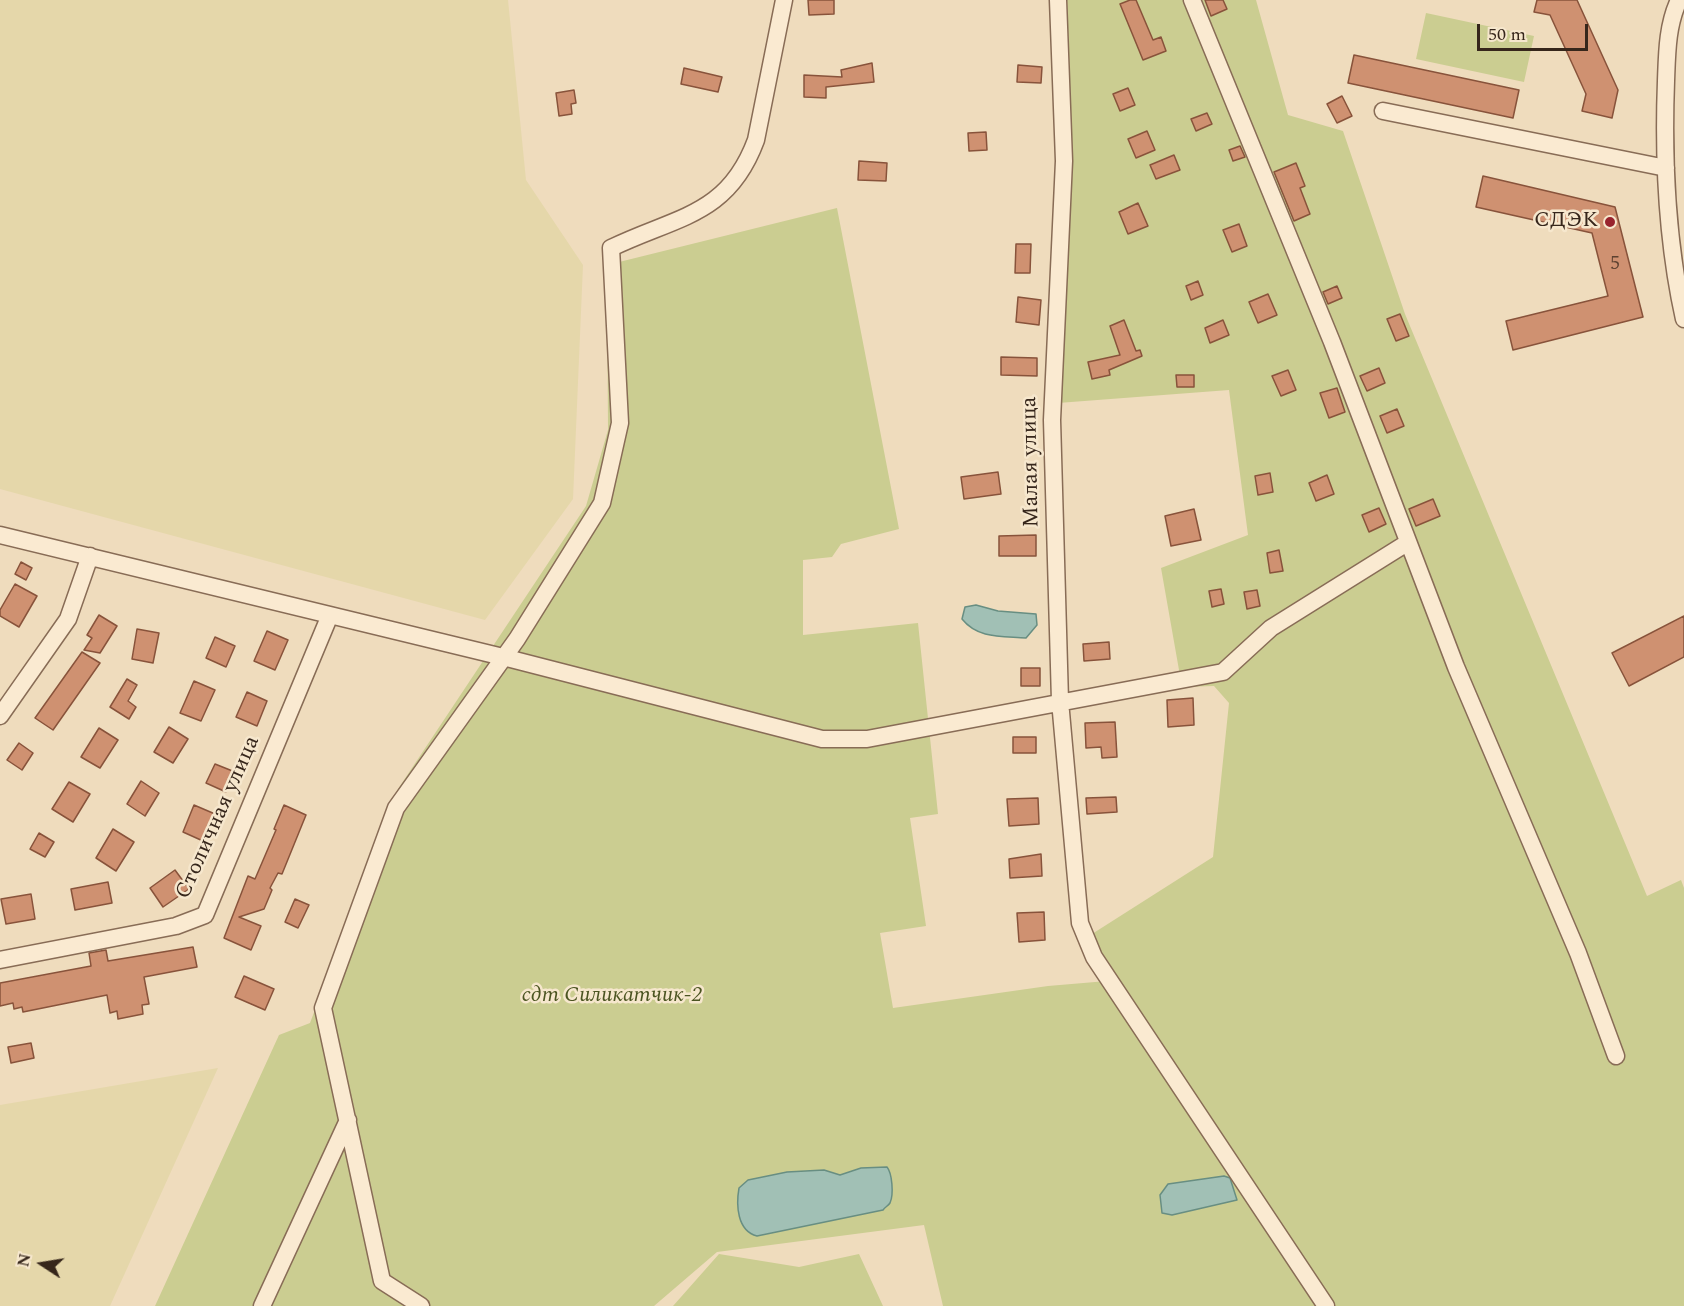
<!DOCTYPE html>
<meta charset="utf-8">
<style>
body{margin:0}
#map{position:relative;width:1684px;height:1306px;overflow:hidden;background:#efdcbd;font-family:Spectral,serif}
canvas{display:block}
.north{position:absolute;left:12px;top:1234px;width:60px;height:60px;-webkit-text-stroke:4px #f6e7cd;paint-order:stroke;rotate:282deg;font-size:16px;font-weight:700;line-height:24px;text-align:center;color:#36261b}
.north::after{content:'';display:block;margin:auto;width:21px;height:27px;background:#36261b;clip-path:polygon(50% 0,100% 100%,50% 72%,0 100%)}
.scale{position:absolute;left:1477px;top:24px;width:111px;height:27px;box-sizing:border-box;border:3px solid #36261b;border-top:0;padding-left:8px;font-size:18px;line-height:21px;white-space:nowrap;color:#36261b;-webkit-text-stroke:4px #f6e7cd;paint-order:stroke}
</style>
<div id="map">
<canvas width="1684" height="1306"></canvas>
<div class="north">N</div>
<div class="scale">50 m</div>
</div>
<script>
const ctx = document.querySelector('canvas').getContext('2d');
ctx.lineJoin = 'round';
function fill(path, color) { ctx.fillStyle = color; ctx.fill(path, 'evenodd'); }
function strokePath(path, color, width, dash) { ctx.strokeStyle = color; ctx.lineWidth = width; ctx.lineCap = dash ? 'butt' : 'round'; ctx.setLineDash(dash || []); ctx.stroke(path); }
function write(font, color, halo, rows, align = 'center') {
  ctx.font = font + ' Spectral,serif'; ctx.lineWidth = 5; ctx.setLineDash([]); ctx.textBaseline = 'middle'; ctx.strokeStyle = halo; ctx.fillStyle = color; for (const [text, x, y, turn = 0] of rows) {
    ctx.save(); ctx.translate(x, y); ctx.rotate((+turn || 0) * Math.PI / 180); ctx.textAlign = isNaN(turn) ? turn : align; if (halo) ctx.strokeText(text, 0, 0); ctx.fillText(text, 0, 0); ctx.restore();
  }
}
fill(new Path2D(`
 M0,0H508L526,180L583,265L573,499L485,620L0,489Z
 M218,1068L110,1306H0V1105Z`), '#e5d7aa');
fill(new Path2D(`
 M1067,0H1256L1288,115L1343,131L1405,314L1647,896L1681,880L1684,888V1306H943L924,1225L717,1252L654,1306H155L279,1035L310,1023L398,789L586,506L608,430L607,265L837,208L899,529L841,544L832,557L803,560V635L918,623L938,814L910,818L926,926L880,933L893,1008L1048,986L1107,981L1092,934L1213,857L1229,703L1214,686L1182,687L1161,568L1248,535L1229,390L1058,403L1072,145Z
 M1426,13L1534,36L1524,82L1416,59Z
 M719,1254L799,1267L859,1254L883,1306H673Z`), '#cbcd91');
const water = new Path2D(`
 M976,605L998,611L1036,614L1037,625L1026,638C1002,636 978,639 962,619L965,607Z
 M887,1167C892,1173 894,1194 890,1203C888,1206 885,1207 883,1210L757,1236C737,1231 736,1205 739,1188L748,1180L787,1172L824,1170L840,1175L861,1168Z
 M1224,1176L1230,1178L1237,1200L1172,1215L1162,1213L1160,1195L1168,1184Z`);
fill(water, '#a1c0b5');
strokePath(water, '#688e82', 1.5);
const building = new Path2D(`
 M808,0H834V14L809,15Z
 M1130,0H1136L1153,40L1161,37L1166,51L1143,60L1120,4Z
 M1205,0H1223L1227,9L1211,16Z
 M1537,0H1577L1618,90L1612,118L1582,111L1586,94L1550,15L1534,12Z
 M1354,55L1519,90L1513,118L1348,83Z
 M872,63L874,82L826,87V98L804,97V75L842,77L841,70Z
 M1018,65L1042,67L1041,83L1017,82Z
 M684,68L722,77L718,92L681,84Z
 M1128,88L1135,105L1120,111L1113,94Z
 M574,90L576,103L571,104L572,114L559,116L556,93Z
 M1342,96L1352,116L1337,123L1327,104Z
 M1207,113L1212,124L1196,131L1191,119Z
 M1147,131L1155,150L1136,158L1128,139Z
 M986,132L987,150L969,151L968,133Z
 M1240,146L1245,157L1233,161L1229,150Z
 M1174,155L1180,170L1156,179L1150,165Z
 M859,161L887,163L886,181L858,180Z
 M1296,163L1305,186L1300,188L1310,214L1294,221L1274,172Z
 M1483,176L1615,207L1643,317L1513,350L1506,321L1608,296L1592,233L1476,207Z
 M1138,203L1148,226L1128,234L1119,212Z
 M1239,224L1247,246L1232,252L1223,230Z
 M1016,244H1031L1030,273H1015Z
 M1198,281L1203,295L1191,300L1186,286Z
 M1337,286L1342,298L1328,304L1323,292Z
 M1268,294L1277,315L1258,323L1249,302Z
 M1018,297L1041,300L1039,325L1016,322Z
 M1400,314L1409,336L1396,341L1387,319Z
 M1124,320L1136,351L1140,350L1142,356L1109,370L1110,375L1092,379L1088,362L1120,355L1110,326Z
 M1223,320L1229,335L1210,343L1205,328Z
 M1001,357L1037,358V376L1001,375Z
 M1379,368L1385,383L1367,391L1360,376Z
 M1288,370L1296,390L1281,396L1272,376Z
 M1176,375H1194V387H1177Z
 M1337,388L1345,412L1329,418L1320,393Z
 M1397,409L1404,426L1387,433L1380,416Z
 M998,472L1001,494L964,499L961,477Z
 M1270,473L1273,492L1258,495L1255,476Z
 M1327,475L1334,494L1316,501L1309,483Z
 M1433,499L1440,516L1416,526L1409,509Z
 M1379,508L1386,524L1369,532L1362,515Z
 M1194,509L1201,540L1171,546L1165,516Z
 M1036,535V556H999V536Z
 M1279,550L1283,571L1270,573L1267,553Z
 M21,562L32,568L26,580L15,574Z
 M15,584L37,596L19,627L0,616V610Z
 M1221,589L1224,604L1212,607L1209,591Z
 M1257,590L1260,606L1247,609L1244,592Z
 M99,615L117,626L100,653L84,650L92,638L87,635Z
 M1684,616V657L1629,686L1612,653Z
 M137,629L159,633L153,663L132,659Z
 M267,631L288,640L275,670L254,661Z
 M215,637L235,646L226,667L206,658Z
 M1109,642L1110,659L1084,661L1083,644Z
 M82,652L100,663L53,730L35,718Z
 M1021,668H1040V686H1021Z
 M127,679L137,685L128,701L136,707L129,719L110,707Z
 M194,681L215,690L201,721L180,713Z
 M247,692L267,701L257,726L236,717Z
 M1193,698L1194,725L1168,727L1167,700Z
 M1115,722L1117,757L1102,758L1101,747L1086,748L1085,723Z
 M169,727L188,739L173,763L154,752Z
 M99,728L118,740L100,768L81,757Z
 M1013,737H1036V753H1013Z
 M19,743L33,753L22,770L7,760Z
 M215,764L235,772L226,792L206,783Z
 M141,781L159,793L145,816L127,804Z
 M69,782L90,794L73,822L52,809Z
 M1116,797L1117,812L1087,814L1086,798Z
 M1038,798L1039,824L1009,826L1007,799Z
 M194,805L215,814L203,841L183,832Z
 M284,805L306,815L282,874L278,873L270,888L272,890L264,909L239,917L261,926L251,950L224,938L248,876L255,879L276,830L274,829Z
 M113,829L134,842L116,871L96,858Z
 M39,833L54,842L45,857L30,849Z
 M1041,854L1042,876L1010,878L1009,859Z
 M175,870L189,889L163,907L150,888Z
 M108,882L112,903L75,910L71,889Z
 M31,894L35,919L6,924L1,899Z
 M295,899L309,905L298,928L285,922Z
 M1044,912L1045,940L1019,942L1017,913Z
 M193,947L197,967L144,977L149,1004L142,1005L143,1014L118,1019L117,1011L110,1013L107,995L23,1012L22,1007L14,1009L13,1003L0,1006V983L91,966L89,953L106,950L108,961Z
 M244,976L274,989L265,1010L235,997Z
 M31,1043L34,1058L11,1063L8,1047Z`);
fill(building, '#cf9171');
strokePath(building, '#88533b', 1.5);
const minor = new Path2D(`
 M1058,0L1064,161L1052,420L1060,701L1080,923L1094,957L1326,1306
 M1192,0L1332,342L1456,667L1578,953L1616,1056
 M1679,0C1667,25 1667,54 1666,81C1663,160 1667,242 1684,319
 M1383,111L1666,168
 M0,535L503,657L822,739H867L1223,672L1271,628L1407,543
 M0,716L68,619L90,556
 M0,960L176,926L205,915L330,615
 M262,1306L348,1120
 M421,1306L382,1281L323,1008L396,808L517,639L602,503L620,423L611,248C677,216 728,216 756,140L784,0`);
strokePath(minor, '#886c56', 19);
strokePath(minor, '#faead1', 16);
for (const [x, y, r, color] of [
 [1610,222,6,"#99242e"]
]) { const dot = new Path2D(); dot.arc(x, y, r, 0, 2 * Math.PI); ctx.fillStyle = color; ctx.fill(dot); strokePath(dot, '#f6e7cd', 2); }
write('20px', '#5c4130', null, [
 ["5",1615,265]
]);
write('22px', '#36261b', '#f6e7cd', [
 ["СДЭК",1598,222]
], 'right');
write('22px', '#36261b', '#f6e7cd', [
 ["Малая улица",1032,462,-91],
 ["Столичная улица",219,818,-66]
]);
write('italic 22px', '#4b5421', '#f6e7cd', [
 ["сдт Силикатчик-2",612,997]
]);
</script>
